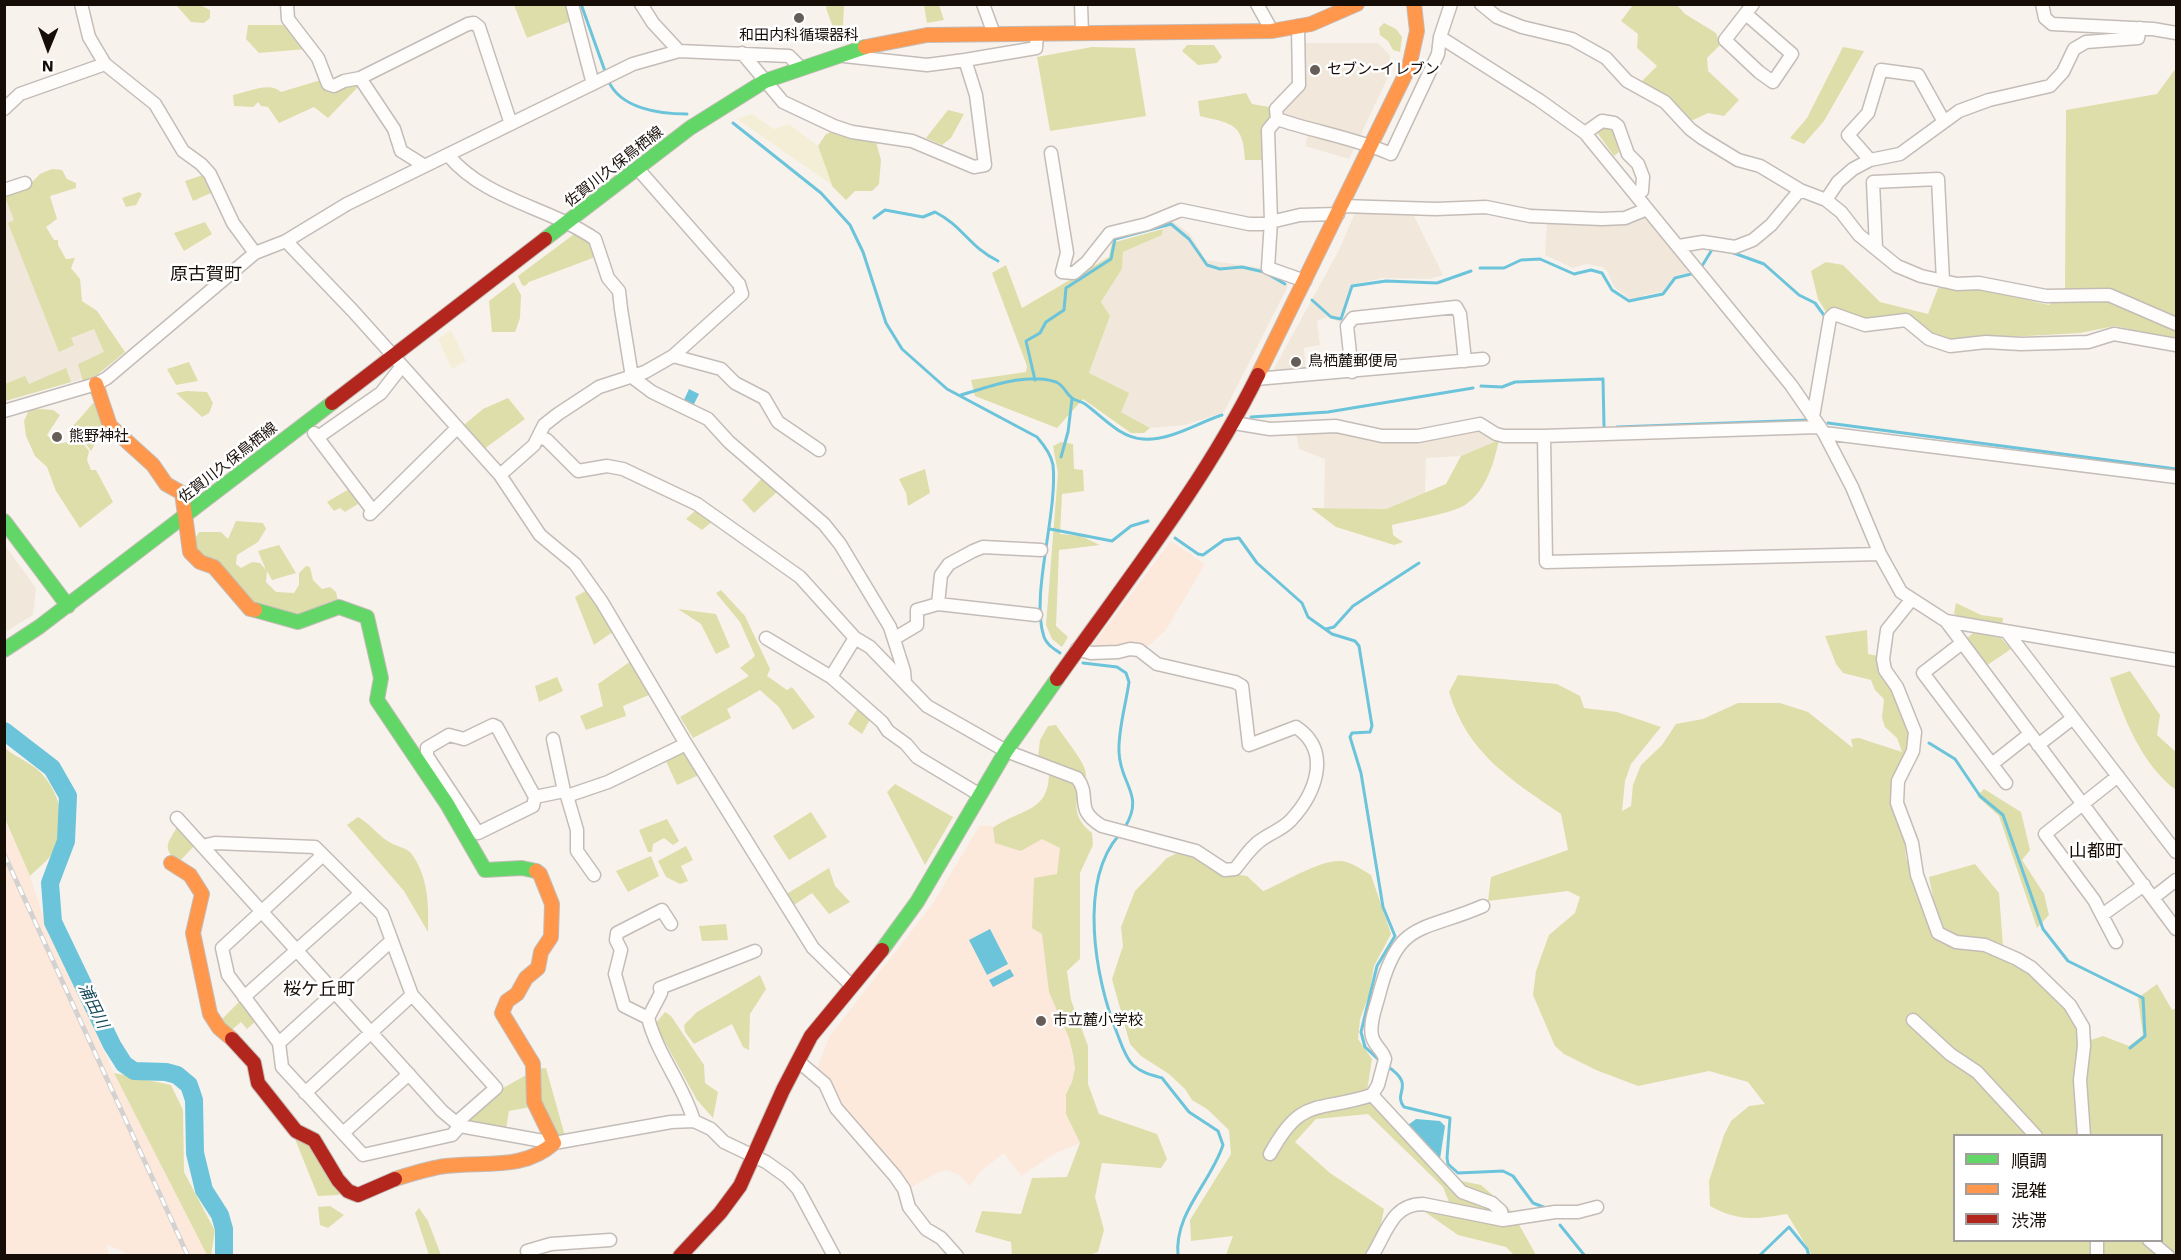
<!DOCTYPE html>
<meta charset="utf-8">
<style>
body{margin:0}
#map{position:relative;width:2181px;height:1260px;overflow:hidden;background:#f8f2ed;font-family:"Work Sans","Noto Sans JP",sans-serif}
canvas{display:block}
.frame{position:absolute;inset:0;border:6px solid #170d07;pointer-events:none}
.legend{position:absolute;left:1953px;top:1134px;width:210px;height:108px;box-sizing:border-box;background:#fff;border:2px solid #a29e9c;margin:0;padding:8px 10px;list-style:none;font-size:18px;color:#170d07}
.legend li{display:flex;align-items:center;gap:12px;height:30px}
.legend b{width:30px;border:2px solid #a29e9c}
.north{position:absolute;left:18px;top:18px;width:60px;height:60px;-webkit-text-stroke:4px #fff;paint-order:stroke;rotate:181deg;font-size:16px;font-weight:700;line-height:24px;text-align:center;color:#170d07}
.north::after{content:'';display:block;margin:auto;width:21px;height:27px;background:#170d07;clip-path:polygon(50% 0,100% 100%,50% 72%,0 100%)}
</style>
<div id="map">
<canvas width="2181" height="1260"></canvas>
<div class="frame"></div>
<ul class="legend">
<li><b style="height:8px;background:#63d668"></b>順調</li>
<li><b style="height:8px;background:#ff974d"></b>混雑</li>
<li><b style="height:8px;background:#b3261e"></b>渋滞</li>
</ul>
<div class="north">N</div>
</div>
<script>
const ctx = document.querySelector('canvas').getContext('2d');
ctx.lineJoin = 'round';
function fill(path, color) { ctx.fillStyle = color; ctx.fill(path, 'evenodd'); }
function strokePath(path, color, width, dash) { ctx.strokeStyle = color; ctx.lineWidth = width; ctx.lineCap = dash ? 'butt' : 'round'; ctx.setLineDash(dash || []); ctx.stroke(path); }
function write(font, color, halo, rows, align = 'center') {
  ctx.font = font + ' "Work Sans","Noto Sans JP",sans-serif'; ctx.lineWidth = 5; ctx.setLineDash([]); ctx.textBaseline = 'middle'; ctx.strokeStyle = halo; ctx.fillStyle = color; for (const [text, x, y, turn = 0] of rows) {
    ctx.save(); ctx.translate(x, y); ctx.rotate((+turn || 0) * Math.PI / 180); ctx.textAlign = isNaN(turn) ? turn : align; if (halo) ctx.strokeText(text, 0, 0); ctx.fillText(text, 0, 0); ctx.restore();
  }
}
fill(new Path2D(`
 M1303,43H1378L1390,55L1391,71L1349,159L1305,146L1308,134L1282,117L1280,109L1301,89Z
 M32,182L41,239L80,279L82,301L97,311L125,352L97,375L5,401L4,194L25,189Z
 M1412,212L1443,275L1429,279L1383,278L1351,285L1340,323L1328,317L1317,321L1320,345L1304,348L1306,372L1271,374L1338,252L1355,213Z
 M1644,217H1649L1691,267L1687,273L1675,276L1662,292L1644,295L1637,300L1630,299L1614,287L1607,271L1602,267L1586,264L1573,268L1545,255L1547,223L1606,225L1626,224Z
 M1171,220L1190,234L1206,260L1262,268L1288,286L1224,412L1186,425L1150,428L1121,412L1089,373L1110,316L1101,302L1122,269L1123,252L1162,235L1163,229Z
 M1472,428L1499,440L1461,456L1426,458L1425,493L1386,509L1324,508L1325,459L1299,449L1296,432L1347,433L1380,441L1417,443Z
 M4,544L36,588L33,615L5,632Z`), '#f1e8db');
fill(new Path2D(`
 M1171,541L1205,564L1166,630L1145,649L1136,645L1091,647Z
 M4,819L30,876L43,916L114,1073L207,1255H125L124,1252L107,1245L109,1255H5Z
 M980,825L1061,831L1058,1012L1069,1038L1075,1068L1072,1082L1066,1094V1114L1080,1143L1054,1154L1021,1176L1004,1153L980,1172L970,1186L959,1175L947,1170L937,1173L908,1189L854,1124L816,1071L829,1037L931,906Z`), '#fce9dc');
fill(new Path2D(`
 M176,5H200L210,10V18L204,23L191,22Z
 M514,5H566L571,21L527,38Z
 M827,5H844L843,24L848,37L838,41L826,8Z
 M924,5H939L944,20L927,23Z
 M1633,5H1677L1685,14L1716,33L1720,45L1707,58L1708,71L1739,100L1724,116L1708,113L1691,121L1667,97L1641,82L1657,66L1637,48L1638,34L1621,21Z
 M1384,23L1396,29L1402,37L1400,52L1393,50L1388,41L1380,35L1379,28Z
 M248,25H284L306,49L259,53L246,39Z
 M1187,45H1214L1222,57L1217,63L1198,65L1182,51Z
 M1092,47L1135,48L1146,116L1050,131L1037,57Z
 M1843,47L1864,51L1824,121L1804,144L1790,138L1807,118Z
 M2176,68V339L2115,326L2080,333L1955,340L1931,333L1908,316L1865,320L1834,309L1826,312L1818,299L1811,271L1826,262L1843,265L1880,302L1928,314L1938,288L1982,289L2049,305L2065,292L2066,110L2157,94Z
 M321,80L328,91L348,82L358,87L328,118L314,107L279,123L268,107L261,106L258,102L253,107L234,106L233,95C248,92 269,81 281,92Z
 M1246,93L1252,104L1269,107L1272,113L1265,129V160H1245C1243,123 1233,124 1200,116L1198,101Z
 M948,110L964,114L951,138L942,145L926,138Z
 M1603,126L1614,129L1619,152L1614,156L1596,131Z
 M834,131L875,138L881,160L879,184L872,191H855L846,200L832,186L818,146L826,134Z
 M52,169L62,170L67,179L76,183V188L50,196L57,219L46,227L54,240H58V245L66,259L75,258L71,268L80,279L82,301L97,311L125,352L97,375L83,381L78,364L104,352L94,329L71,338L74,345L59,352L8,223L14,220L4,194L25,189L40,174Z
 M203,175L211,193L193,201L185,181Z
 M139,192L142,194L136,205L126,207L122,198Z
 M205,222L212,234L184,251L174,233Z
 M1163,229L1162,235L1123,252L1122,269L1101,302L1110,316L1089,373L1129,393L1121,412L1150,428L1144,433H1131L1083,399L1057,428L975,396L971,380L1026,372L1027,366L992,273L1006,265L1022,308L1109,257L1112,243Z
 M577,232L590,240L598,256L529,282L525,286L522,285L518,276Z
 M514,282L521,295L520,318L515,332H492L489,301Z
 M189,362L198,381L176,385L167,369Z
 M66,368L71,382L5,401V384L25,376L29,384Z
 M187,391L207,392L213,403L209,413L202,417L176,393Z
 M508,398L525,419L484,449L465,428V424L483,409Z
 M95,401L105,425L91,451L73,426Z
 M41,409L53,410L60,415L47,435L56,444L80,440L89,451L87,460L91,470H96L113,502L80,528L56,491L47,467L35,456L26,436L24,421L29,410Z
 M1499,440C1494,463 1486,491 1465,505C1453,513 1408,521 1392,525L1393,535L1403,542L1394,545L1336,527L1311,508L1386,509L1446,484L1461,456Z
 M1061,442L1073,444L1074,469L1083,470L1084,491L1062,494L1060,534L1081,536L1100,545L1059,550L1056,626L1068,637L1062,647L1052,639L1046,625L1058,473L1053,446Z
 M925,469L930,493L908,506L906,493L899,479Z
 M764,476L779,490L754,513L742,500Z
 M349,489L358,504L345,512L340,508L334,511L327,502Z
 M697,509L714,520L702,530L686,519Z
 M236,521L263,523L266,529L258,542L237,555L236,564L241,568L252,562L260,563L266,570L258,551L279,545L296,573L272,580L267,571L266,582L276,592L294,593L299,585V573L306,566L310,567L313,580L322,589L330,587L336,592L338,601L310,616L258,607L202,558L193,542L199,532H221L228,539Z
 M587,590L614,631L594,645L575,597Z
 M721,590L745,616L770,669L767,676L787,690L792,687L815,717L793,730L779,707L760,690L727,709L731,718L693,738L680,717L749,676L740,668L755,656L740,622L716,593Z
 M1956,603L1981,615L2003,618L2002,627L1980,624L1954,614Z
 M678,609L716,614L730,647L716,654L701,624Z
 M1867,630L1868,654L1878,656L1912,738L1908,753L1892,786L1893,813L1904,834L1906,858L1934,933C1993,952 2066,975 2082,1043L2103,1036L2129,1046L2143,1035L2138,998L2157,984L2172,1010L2176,1008V1255H1812L1787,1214C1756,1219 1739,1222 1710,1206L1709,1181L1724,1135L1731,1121L1749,1106L1765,1104L1748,1082L1709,1071L1638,1086L1596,1070L1564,1054L1555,1046L1533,995L1536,971L1549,935L1575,913L1580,897L1568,891L1488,901L1491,877L1568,850L1561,814C1510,779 1468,754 1449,692L1458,675L1557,684L1580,696L1584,708L1617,712L1661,727L1631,764L1625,781L1622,811L1631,806L1633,785L1641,765L1662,745L1676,724L1703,719L1738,703H1780L1808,712L1853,748L1851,739L1859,738L1902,752L1897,738L1885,727L1882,718L1884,699L1875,690L1871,680L1843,673L1836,664L1825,636ZM1954,1136H2162V1240H1954Z
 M1973,633L2001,638L2011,649L1986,666L1966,639Z
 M631,661L651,694L623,706L626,716L586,730L580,716L603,706L598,684Z
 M2130,671L2160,715L2157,735L2176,752V790C2141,764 2124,718 2110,678Z
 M557,677L563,691L539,702L535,686Z
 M859,706L871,718L862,734L848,724Z
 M1056,725C1062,735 1086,763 1086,774C1086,780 1080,786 1079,792C1073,810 1078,822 1092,833L1093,845L1080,873V959L1067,971L1071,1000L1088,1046V1084L1099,1114L1157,1134L1167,1159L1161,1168L1102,1163L1095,1197L1104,1230L1098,1252L1089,1255H1012L1011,1242L975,1232L982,1211L1021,1214L1032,1178L1067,1177L1080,1143L1066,1114V1094L1072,1082L1075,1068L1073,1055L1069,1038L1049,992L1042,934L1032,928L1034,878L1057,874L1060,848L1042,839L1021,851L995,843L993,828C1022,807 1051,814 1049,767L1038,758L1040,740L1048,726Z
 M5,748C15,757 30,762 39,771C61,792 68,826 53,853C47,861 37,869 30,876L5,819Z
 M684,750L699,775L677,785L665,759Z
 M895,784L953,817L925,865L887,792Z
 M1984,789L2021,812L2030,850L2022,860L2044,894L2049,915L2037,928L1999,816L1977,796Z
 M811,812L827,837L789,860L773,836Z
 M358,817C369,823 376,833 386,840C392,845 407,848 411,853C428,876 429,904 428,932L404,891L347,825Z
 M667,819L679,841L673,845L664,838L653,844L652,852H648L639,830Z
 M177,827L195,845L178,863C162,847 167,845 177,827Z
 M686,846L693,860L681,866L688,881L680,884L666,877L658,861Z
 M1181,851L1199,856L1231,874L1247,876L1263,891C1284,883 1318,860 1341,861C1352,862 1362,870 1371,875L1391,934L1374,966L1369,995L1360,1019L1358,1039L1372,1059L1367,1091L1457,1180L1481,1185L1512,1212L1536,1255H1514L1506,1247L1458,1235L1425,1212L1451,1207L1443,1187L1368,1114L1316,1119L1295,1142L1330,1173L1384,1209L1380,1230L1364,1255H1226L1233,1236L1191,1241L1190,1220L1231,1154L1229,1130L1207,1109L1192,1100L1185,1089L1169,1074L1141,1056L1130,1044L1112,979L1123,946L1121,927L1135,891L1167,858Z
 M651,856L659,876L628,892L616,871Z
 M1975,864L1999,893L2003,946L1947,936L1938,924L1929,877Z
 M829,868L835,886L850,902L829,914L812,893L791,907L785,895Z
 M726,924L728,940L702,941L699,926Z
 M760,975L766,989L750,1014L749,1050L743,1047L732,1024L694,1044L685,1032L684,1025L697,1012Z
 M241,1000L256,1021L247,1029L241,1022L228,1033L218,1023Z
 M665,1012L671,1016L704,1065L705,1083L718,1092L713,1118L697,1100L655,1024Z
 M546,1068L565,1136H555L544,1117L536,1069Z
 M114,1073L171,1085L183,1110L184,1172L215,1231L211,1255H207Z
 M530,1073V1107L509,1111L506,1129L470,1123L469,1116L503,1088Z
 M293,1134L306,1140L344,1191L338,1195L318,1196Z
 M330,1206L344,1215L328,1228L320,1225L318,1207Z
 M419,1208L428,1221L441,1255H429L415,1213Z`), '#dddea9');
fill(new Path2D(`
 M752,114L774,129L789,124L818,146L832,185L737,119Z
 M451,330L466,361L452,369L438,339Z`), '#f5eed6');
fill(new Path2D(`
 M689,389L699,394L693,406L683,402Z
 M990,929L1008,964L987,975L969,940Z
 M1010,969L1014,976L993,987L989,980Z
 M1416,1119L1440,1121L1445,1126L1440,1159L1408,1125Z`), '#6cc4db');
strokePath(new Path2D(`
 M581,4L606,74
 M608,80C620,109 660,114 687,114
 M733,123L821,193L850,225L863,252L886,323L902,349L947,389L1037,437C1044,445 1051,454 1053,465C1058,513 1030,596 1044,637C1047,645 1053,648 1060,653
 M874,218L885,210L923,217L935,212C963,226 969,247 998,261
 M1728,251L1764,264L1799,295L1815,303L1826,318
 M1702,266L1713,248
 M1480,268H1504L1521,260L1540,259L1574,274L1591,270L1602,273L1612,290L1629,301L1663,294L1675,278L1691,274
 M1312,300L1331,317L1341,319L1352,286L1386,281L1437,283L1471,271
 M1035,380L1026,341L1040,333L1046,322L1064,310L1066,288L1111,259L1115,239L1171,224L1189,239L1207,265L1220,269L1242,267L1264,272L1285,284
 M1481,386L1502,387L1515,382L1603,379L1604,426
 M961,395C989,387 1027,372 1056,382C1065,386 1065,393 1072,398C1075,401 1081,401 1085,404C1102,416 1120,438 1143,439C1170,441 1197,423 1222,415
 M1251,417L1328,412L1473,388
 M1828,423L2176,469
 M1617,427L1809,420
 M1061,457L1068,432L1072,399
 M1050,529L1112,541L1131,526L1148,521
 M1175,538L1198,554L1203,555L1224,540L1239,538L1257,563L1302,603L1308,617L1332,634L1355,641L1359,646L1372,726L1370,732L1352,733L1350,737L1361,773L1383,907L1395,936L1377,966L1361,1032L1365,1047L1381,1062
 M1326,629L1334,627L1353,606L1419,563
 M1083,663L1117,667L1126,673L1129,682C1126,704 1118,730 1119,752C1120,785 1145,794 1125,827
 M1929,743L1955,759L1980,796L2003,815L2043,929L2068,961L2143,998L2145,1036L2130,1048
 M1119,835C1078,882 1095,979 1117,1033C1121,1043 1125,1057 1133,1065C1142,1073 1151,1075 1162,1078L1189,1112L1218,1131L1223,1145C1210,1184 1174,1213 1178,1256
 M1387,1066C1417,1086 1392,1092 1404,1107L1450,1118L1447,1158L1448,1164L1458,1173L1503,1171L1513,1176L1533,1203L1546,1208
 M1560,1225L1585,1256
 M1759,1256L1789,1227L1807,1249L1809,1256`), '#6cc4db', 3);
strokePath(new Path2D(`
 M4,731L52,768L68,796L66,841L50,883L53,922L112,1045L124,1064L134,1071L166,1072L177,1075L189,1085L194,1100L195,1153L204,1190L220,1215L224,1229V1256`), '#6cc4db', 18);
const street = new Path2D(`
 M81,4L89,37L105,64L155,104L183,151L201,164L210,174L233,223L255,253
 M287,4L288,19L318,58L328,84L334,86L344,81L360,78L468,24L474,23L479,27L511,124
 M572,4L593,84
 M641,4L653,23L679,51
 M983,4L994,34
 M1081,4L1082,33
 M1257,4L1272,31
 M1481,4L1497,17L1522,27L1572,39L1606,58L1627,81L1665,102L1690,129L1702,138L1738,160L1760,166L1800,190L1826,200L1841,212L1859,235L1897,266L1921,276L1957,284L1979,283L2046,296L2109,295L2176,324
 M2042,4L2045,18L2052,24L2153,29L2176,33
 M1746,14L1792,54L1773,82L1759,72L1725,40L1753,4
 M1298,26L1299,85L1276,109L1277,119C1315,132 1355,138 1391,154L1438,54L1440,37L1451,4
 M1440,37L1539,100L1585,133L1791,385L1824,433L1852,487L1880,554L1901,592L1946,621L2176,929
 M742,53L783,102L834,126L852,132L912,141L974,167L985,165L976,95L965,60L927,65L844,56
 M965,60L1036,48L1037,34
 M360,78L394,129L401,151L425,166
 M4,109L20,94L105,64
 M1277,119L1268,130L1271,221L1268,268L1305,281
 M1585,133L1602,121L1614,123L1618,126L1628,154L1638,164L1643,177L1642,191L1636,194
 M1051,153L1067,253L1062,272L1074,273L1087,262L1110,233L1147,224L1181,210L1249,224H1262L1300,215L1338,214
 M448,155C485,200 549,207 595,239L608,278L619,291L621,309L632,377L652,392L708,419L729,442L824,524L840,544L890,627L904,671L905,683
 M1870,160L1848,135L1868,113L1881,70L1918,75L1943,120
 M4,190L25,183
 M1826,200L1838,182L1853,169L1870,160L1900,154L1959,111L1989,100L2050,86L2063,72L2074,49L2086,42L2138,38L2140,28
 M1342,206L1436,209L1486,207L1530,216L1602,219L1625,218L1647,209
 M286,241L353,311L500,475L540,535L575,564L602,602L686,744L813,948L852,986
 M1679,246L1703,242L1735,247L1753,240L1771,225L1800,190
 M1876,248L1873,182L1938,179L1943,281
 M673,356L721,369L735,383L764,398L778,422L819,450
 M1352,372L1347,326L1353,318L1456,307L1460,314L1465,361
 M1256,379L1483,359
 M4,411L96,384L107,378L255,253L286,241L347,204L633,64L679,51L789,56L801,68
 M1813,417L1830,318L1834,314L1865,325L1906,320L1929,339L1950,346L1986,342L2021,344L2088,342L2114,334L2176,345
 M1234,423L1270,429L1336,426L1382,436H1418L1480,424L1496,434L1504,436H1544
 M1818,427L1544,436L1546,562L1880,554
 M314,433L373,511
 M1824,433L2176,477
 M318,437L381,393L402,366
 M540,437L547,440L578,471L607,466L623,469L697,504L800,577L855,638L870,647L927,706L1006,751L1077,778C1092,797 1073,809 1102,826L1196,851L1225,870L1235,869C1244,858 1252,845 1264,838C1273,832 1284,828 1291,820C1316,793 1332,751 1296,727L1249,745L1242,686L1235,682L1157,664L1139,650L1130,649L1118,652L1091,653L1077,649
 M500,475L534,445L544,425L558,414L599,387L645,372L673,356L742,294L739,284L638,169
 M370,514L457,428
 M1911,600L1887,630L1883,659L1885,670L1897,687L1915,732L1913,751L1898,781L1897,803L1912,843L1917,875L1938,933L1956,942L1985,945L2017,959L2032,968L2070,1005L2083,1027L2084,1046L2080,1080L2084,1136
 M938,604L941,575L949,564L973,551L983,547L1041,550
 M1946,621L2176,660
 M2007,632L2176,852
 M766,638L831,677L882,722L888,731L906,744L917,757L980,795
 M895,638L917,625V610L938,604L1036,615
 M1962,643L1923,673L2006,783
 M831,677L855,638
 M553,739L564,791
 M2038,745L2073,718
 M1992,764L2030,734
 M567,796L577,830V851L594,875
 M535,797L497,727L493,725L464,739L449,735L427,748V756L478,833L533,806L535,797L564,791L567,796L608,782L686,744
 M177,818L442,1111L460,1126L554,1143L671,1122L694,1121L711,1129L724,1142L766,1162L787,1177L798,1189L834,1256
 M202,846L215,843L315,847L382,914L412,995L496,1088L456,1123
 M2153,898L2176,880
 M2102,915L2144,885
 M390,942L279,1043L282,1067L363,1155L452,1135L460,1126
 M2116,942L2094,900L2045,834L2118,776
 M244,997L361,893
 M648,1018L624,1006L615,974L621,950L616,940L617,933L662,910L671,924
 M1913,1020L1950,1054L1977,1072L2036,1136
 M279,1043L228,975L222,948L323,855
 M798,1061L825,1084L836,1108L895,1176L904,1189L909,1207L926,1229L941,1238L957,1256
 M305,1093L412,995
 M1372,1095L1462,1192L1492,1203L1501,1211L1503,1220
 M694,1121C683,1084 658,1056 648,1018L661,993L660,988L755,951
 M343,1133L409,1074
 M1270,1154C1302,1095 1317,1113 1372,1095L1378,1085L1385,1059C1383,1050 1374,1046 1372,1036C1369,1023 1376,1007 1379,995C1398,919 1421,933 1483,906
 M2097,1240V1256
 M2149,1240L2168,1256
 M527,1251L551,1244L610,1240
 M1372,1256C1387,1232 1392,1204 1423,1204L1503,1220L1555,1212H1578L1597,1207`);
const fast = new Path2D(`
 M545,239L690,128L765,81L865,47
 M4,521L68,606
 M255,610L298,622L339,607L367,617L381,678L377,700L447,804L485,870L522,868L536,871
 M4,650L39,627L332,403
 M882,950L917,902L1006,751L1057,679`);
const slow = new Path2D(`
 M865,47L927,35L1272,31L1311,24L1357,4
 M1258,375L1409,67L1417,31L1414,4
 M96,384L110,426L153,465L166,484L182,493L190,552L200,562L214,567L250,609L255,610
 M171,863L190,875L202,894L193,933L210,1014L219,1028L232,1039
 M395,1179C411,1174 429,1168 446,1166C484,1161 523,1171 554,1143L534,1102L533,1064L502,1013L507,1001L517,994L526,978L538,968L541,952L551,937L552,904L540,874L536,871`);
const jam = new Path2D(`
 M332,403L545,239
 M1057,679C1127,580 1204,484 1258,375
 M232,1039L254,1063L258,1083L296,1131L314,1140L338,1180L348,1191L358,1195L395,1179
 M680,1256L720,1213L740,1186L783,1090L811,1036L882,950`);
strokePath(street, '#c4bcb7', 15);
strokePath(fast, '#c4bcb7', 16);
strokePath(slow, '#c4bcb7', 16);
strokePath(jam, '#c4bcb7', 16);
strokePath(street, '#fefdfc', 12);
strokePath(fast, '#63d668', 14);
strokePath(slow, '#ff974d', 14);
strokePath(jam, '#b3261e', 14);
const rail = new Path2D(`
 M4,854L188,1256`);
strokePath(rail, '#d4d2d0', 5);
strokePath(rail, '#fff', 3, [9]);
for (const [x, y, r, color] of [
 [799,18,6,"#665d58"],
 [1315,70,6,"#665d58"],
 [1296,362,6,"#665d58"],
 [57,437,6,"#665d58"],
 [1041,1021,6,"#665d58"]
]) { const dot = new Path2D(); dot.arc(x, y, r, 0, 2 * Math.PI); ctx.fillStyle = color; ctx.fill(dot); strokePath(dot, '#fff', 2); }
write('15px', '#170d07', '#fff', [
 ["和田内科循環器科",799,36,"center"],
 ["セブン-イレブン",1327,70],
 ["鳥栖麓郵便局",1308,362],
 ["熊野神社",69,437],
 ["市立麓小学校",1053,1021]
], 'left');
write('15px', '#170d07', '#fff', [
 ["佐賀川久保鳥栖線",614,167,-38],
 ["佐賀川久保鳥栖線",228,463,-38]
]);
write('italic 16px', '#154958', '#fff', [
 ["浦田川",93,1006,64]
]);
write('18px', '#170d07', '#fff', [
 ["原古賀町",206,275],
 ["山都町",2096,852],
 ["桜ケ丘町",319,990]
]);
</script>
